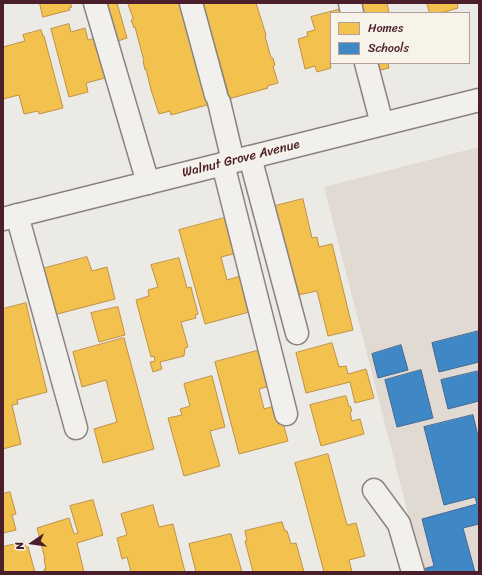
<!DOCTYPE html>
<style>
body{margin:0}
#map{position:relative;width:482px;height:575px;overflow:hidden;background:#eceae4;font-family:Sriracha,sans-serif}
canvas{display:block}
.frame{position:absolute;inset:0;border:4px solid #4a1f2b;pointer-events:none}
.legend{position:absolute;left:330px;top:12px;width:140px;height:52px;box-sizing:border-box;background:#f7f3e8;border:1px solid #b29e9c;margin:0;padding:5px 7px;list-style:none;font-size:12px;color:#4a1f2b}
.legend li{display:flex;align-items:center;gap:8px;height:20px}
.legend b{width:20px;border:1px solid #b29e9c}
.north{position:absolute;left:12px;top:523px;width:40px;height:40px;-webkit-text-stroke:3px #f7f3e8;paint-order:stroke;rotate:257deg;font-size:11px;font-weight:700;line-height:16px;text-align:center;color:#4a1f2b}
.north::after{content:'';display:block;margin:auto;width:14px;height:18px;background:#4a1f2b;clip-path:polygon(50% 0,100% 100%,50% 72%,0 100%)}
</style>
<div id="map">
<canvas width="482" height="575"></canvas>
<div class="frame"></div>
<ul class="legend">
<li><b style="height:11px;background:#f2c14e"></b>Homes</li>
<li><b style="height:11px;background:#3f88c5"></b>Schools</li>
</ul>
<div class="north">N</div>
</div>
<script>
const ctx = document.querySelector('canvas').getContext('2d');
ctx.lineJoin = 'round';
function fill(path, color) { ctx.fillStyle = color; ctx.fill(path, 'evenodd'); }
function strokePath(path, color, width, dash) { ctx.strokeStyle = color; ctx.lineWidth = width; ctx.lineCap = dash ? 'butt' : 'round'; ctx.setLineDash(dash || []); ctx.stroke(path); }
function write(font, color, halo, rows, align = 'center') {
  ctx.font = font + ' Sriracha,sans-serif'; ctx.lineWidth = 4; ctx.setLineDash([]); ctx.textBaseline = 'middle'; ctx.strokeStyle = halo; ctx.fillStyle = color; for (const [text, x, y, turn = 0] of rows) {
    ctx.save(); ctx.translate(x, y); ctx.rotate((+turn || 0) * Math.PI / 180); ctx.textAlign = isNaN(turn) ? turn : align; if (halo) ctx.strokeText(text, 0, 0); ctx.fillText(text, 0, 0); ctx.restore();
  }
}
fill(new Path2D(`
 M479,147V572H423L324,187Z`), '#e1dad3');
const homes = new Path2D(`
 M40,3H70L72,7L69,8L70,10L43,17Z
 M102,3H117L127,38L112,43Z
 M128,3H182L216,95L228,92L203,3H256L266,35L265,36L271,58H273L275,65L273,66L278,83L267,86L268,88L171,115L170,111L159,114L151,90L146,69L145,70L143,61H144L135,27L134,28L131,20L133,19Z
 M354,3H387L389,13H357Z
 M427,3H457L458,8L441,13H430Z
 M345,8L346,13H331V62H330L331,68L317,72L315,66L305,69L298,39L308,36L307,32L315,30L311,17Z
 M69,24L71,32L85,28L88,40L95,38L109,77L86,83L88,92L69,97L51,29Z
 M41,30L43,36H44L63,108L39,114L38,111L24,114L19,95L3,99V47L25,41L23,35Z
 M370,63H388L389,68L376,71Z
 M303,199L312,238L317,237L319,247L332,244L353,330L328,336L317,291L298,295L291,265L289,266L275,206Z
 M228,217L237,253L221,257L227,280L244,275L253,311L205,324L179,230Z
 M87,257L92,271L107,267L115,299L50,316L38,270Z
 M179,258L187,288L191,287L198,314L195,315L196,318L181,322L188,347L185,348L184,356L160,362L162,369L153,372L150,362L155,361L154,356L151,357L136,300L149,296L148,290L158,287L151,265Z
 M26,303L47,392L17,400L18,404L12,405L21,444L3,449V309Z
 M118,307L125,335L99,342L91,313Z
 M124,338L154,449L103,463L94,429L117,422L106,380L82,387L73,352Z
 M332,343L339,367L346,366L348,374L366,369L374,398L355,403L350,382L306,393L296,353Z
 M264,349L273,385L259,389L264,409L278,405L288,441L239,454L215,362Z
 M212,376L225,427L210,431L220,466L184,476L168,418L182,415L180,409L190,406L184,384Z
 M346,396L349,407L350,406L352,411L350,412L352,421L360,419L364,434L321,446L310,405Z
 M328,454L347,525L356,523L365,556L349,560L352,572H324L295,463Z
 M10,492L16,514L12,515L16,530L3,533V494Z
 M93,500L103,535L77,543L84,572H45L44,569H46L44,559H45L37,528L69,518L74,534L78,533L70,506Z
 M153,505L159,527L173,524L185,572H131L127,557L122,559L117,538L127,535L121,514Z
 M282,522L285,531H287L291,544L296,543L304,572H253L245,541H247L245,531Z
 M231,534L242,572H196L189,544Z
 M24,542L26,547H28L35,572H3V547Z`);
fill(homes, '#f2c14e');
strokePath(homes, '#c09044', 1);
const schools = new Path2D(`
 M479,331V362L439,372L432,343Z
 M401,345L408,370L378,378L372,354Z
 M421,370L433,418L397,427L385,380Z
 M479,371V401L448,409L441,380Z
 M473,415L479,440V524L463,528L475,572H424L423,569L434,566L422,519L477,504L475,497L444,505L424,427Z`);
fill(schools, '#3f88c5');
strokePath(schools, '#426897', 1);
const minor = new Path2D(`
 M95,3L148,183
 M191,3L216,95
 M350,3L352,13
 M366,63L382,124
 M219,102L233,161
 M250,157L297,333
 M223,164L286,414
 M17,215L76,428
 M374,490L399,524L413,572`);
const major = new Path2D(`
 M3,219L479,100`);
strokePath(minor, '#8b8282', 25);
strokePath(major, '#8b8282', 25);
strokePath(minor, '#f1f0ec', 22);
strokePath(major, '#f1f0ec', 22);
write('13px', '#4a1f2b', '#f7f3e8', [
 ["Walnut Grove Avenue",241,159,-14]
]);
</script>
